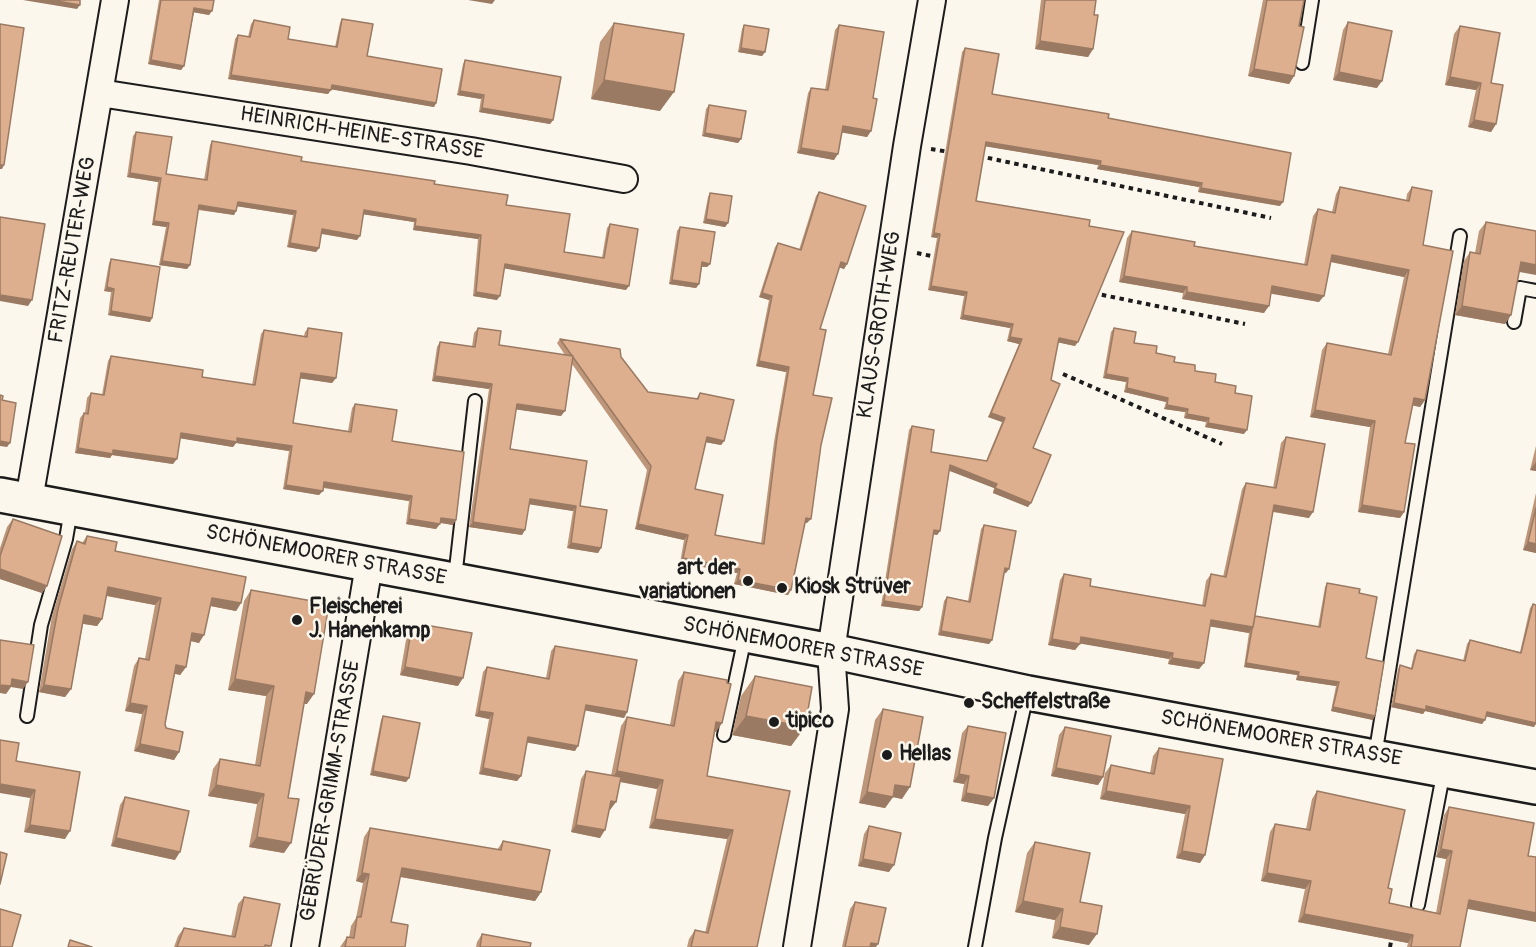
<!DOCTYPE html>
<meta charset="utf-8">
<style>
body{margin:0}
canvas{display:block;background:#fbf7ec}
</style>
<canvas width="1536" height="947"></canvas>
<script>
const ctx = document.querySelector('canvas').getContext('2d');
ctx.lineJoin = 'round';
function strokePath(path, color, width, dash) { ctx.strokeStyle = color; ctx.lineWidth = width; ctx.lineCap = dash ? 'butt' : 'round'; ctx.setLineDash(dash || []); ctx.stroke(path); }
function fill(path, color) { ctx.fillStyle = color; ctx.fill(path, 'evenodd'); }
function write(font, color, halo, rows, align = 'center') {
  ctx.font = font + ' Pangolin,sans-serif'; ctx.lineWidth = 5; ctx.setLineDash([]); ctx.textBaseline = 'middle'; ctx.strokeStyle = halo; ctx.fillStyle = color; for (const [text, x, y, turn = 0] of rows) {
    ctx.save(); ctx.translate(x, y); ctx.rotate((+turn || 0) * Math.PI / 180); ctx.textAlign = isNaN(turn) ? turn : align; if (halo) ctx.strokeText(text, 0, 0); ctx.fillText(text, 0, 0); ctx.restore();
  }
}
const lane = new Path2D(`
 M1302,63L1312,0
 M1514,322L1520,288L1536,291
 M455,578L475,401
 M27,716L41,625L66,539L71,510
 M724,735L745,637
 M1375,756L1460,236
 M1418,905L1444,770
 M975,947L995,838L1027,694`);
const street = new Path2D(`
 M100,93L471,151L624,179
 M29,500L115,0
 M305,947L369,565
 M797,947L835,709L831,651L907,146L932,0`);
const secondary = new Path2D(`
 M0,495L831,651L1028,693L1536,787`);
strokePath(lane, '#1c1c1c', 16);
strokePath(street, '#1c1c1c', 30);
strokePath(secondary, '#1c1c1c', 38);
strokePath(new Path2D(`
 M931,149L950,152
 M979,156L1271,218
 M917,253L936,257
 M1093,293L1245,324
 M1063,374L1222,444
 M1390,947L1392,936`), '#1c1c1c', 4, [4.5, 4.5]);
strokePath(lane, '#fbf7ec', 12);
strokePath(street, '#fbf7ec', 26);
strokePath(secondary, '#fbf7ec', 33);
fill(new Path2D(`
 M159,0H214L209,15L194,12L184,66L181,70L148,64Z
 M1041,0H1096L1094,15L1093,49L1088,57L1035,49Z
 M1263,0H1304L1299,26L1294,76L1289,84L1248,76Z
 M342,19L367,56L436,103L434,107L331,89L328,94L228,79L235,39L238,35L248,37L251,24L254,20L288,39L335,47L340,23Z
 M1348,22L1377,88L1333,80L1343,30Z
 M614,23L660,111L591,99L600,42Z
 M744,25L765,52L762,56L738,52L742,29Z
 M839,25L873,98L871,131L867,137L842,132L834,160L797,153L808,93L811,88L825,90L835,30Z
 M1460,26L1491,83L1496,124L1491,132L1468,127L1476,90L1445,85L1454,34Z
 M965,48L992,94L1108,118L1280,206L1198,192L1199,187L1097,169L1098,165L985,146L976,201L1075,346L1058,342L1033,448L1028,507L993,493L994,488L949,470L940,531L937,535L933,534L922,607L919,611L881,606L909,430L912,426L931,452L986,461L1002,422L988,417L1019,344L1007,341L1010,328L960,319L964,296L928,290L937,238L931,237L962,52Z
 M465,60L553,120L550,124L479,112L481,99L457,95L463,64Z
 M709,105L741,139L738,143L702,136L706,109Z
 M136,132L166,174L204,180L210,145L212,141L301,161L434,184L506,205L564,252L602,258L607,228L610,224L626,290L504,268L497,300L473,296L478,239L413,230L414,222L363,214L357,240L321,234L319,248L316,252L287,247L293,215L237,206L236,211L234,215L198,210L190,265L187,269L159,265L166,227L152,225L158,182L127,177L133,136Z
 M1340,187L1406,201L1407,194L1412,187L1423,245L1425,400L1420,407L1413,405L1405,443L1404,512L1400,518L1358,512L1370,427L1310,417L1322,350L1327,343L1388,354L1404,277L1330,262L1319,302L1271,293L1264,313L1182,299L1183,293L1119,282L1127,238L1132,231L1194,246L1304,265L1313,216L1318,209L1332,212L1336,194Z
 M819,192L847,264L844,269L839,267L820,329L813,395L821,445L807,523H805L791,590L788,595L734,584L737,573L680,563L684,540L635,529L647,470L572,364L561,416L516,409L510,449L580,506L601,548L598,553L567,548L573,511L530,504L522,535L469,527L489,389L432,381L437,347L440,342L472,347L474,333L478,328L499,345L565,355L557,343L560,339L621,357L648,392L696,399L700,393L724,441L721,445L706,442L695,489L715,535L761,544L774,442L786,372L756,366L769,300L759,297L775,247L778,243L799,250L816,196Z
 M710,193L728,223L725,227L703,223L708,197Z
 M1486,222L1519,272L1511,315L1505,324L1455,315L1464,261L1470,252L1475,253L1479,231Z
 M680,227L710,264L707,267H702L699,284L696,288L669,284L677,231Z
 M111,259L152,318L150,322L108,315L111,292L104,291L109,263Z
 M308,328L336,378L332,383L300,378L293,423L348,431L352,408L355,404L392,441L453,525L440,523L436,529L406,524L409,501L323,488L319,495L283,489L289,451L236,443L233,447L180,438L173,464L112,455L110,458L75,453L80,418L84,413H85L87,398L91,393L102,395L108,361L111,356L202,377L252,385L261,334L264,330L304,336L305,332Z
 M1114,328L1134,343L1195,371L1235,393L1244,434L1205,427L1206,422L1184,418L1185,412L1164,409L1166,402L1124,392L1126,382L1103,378L1111,332Z
 M1286,437L1309,518L1273,512L1255,616L1318,627L1325,587L1327,583L1359,593L1373,720L1331,711L1336,686L1296,680L1297,675L1244,667L1249,633L1210,626L1204,663L1199,669L1168,664L1169,659L1080,643L1075,650L1048,645L1060,580L1064,574L1090,586L1202,606L1206,581L1211,574L1223,577L1242,489L1246,483L1273,488L1281,443Z
 M1536,446V471L1530,470Z
 M1536,493V553L1523,550Z
 M13,519L47,586L42,593L0,579V548L7,527Z
 M984,525L1006,573L1004,572L992,640L989,644L938,635L944,601L947,597L968,601L981,529Z
 M87,536L115,551L241,603L236,611L210,606L199,643L191,641L186,667L180,675L175,673L165,724L179,752L174,760L134,751L142,714L125,711L134,666L139,658L145,659L155,605L106,596L102,619L97,626L83,624L71,689L65,697L39,692L52,616L72,549L77,541L82,543Z
 M251,590L307,704H304L288,798L284,853L249,847L257,804L208,796L213,769L220,759L255,765L266,696L228,690L244,601Z
 M1533,604L1534,727L1486,716L1482,724L1425,711L1423,714L1391,707L1398,669L1400,665L1411,668L1414,654L1417,650L1463,661L1467,644L1470,640L1520,652L1530,608Z
 M412,626L429,630L431,626L458,686L400,675L407,634Z
 M555,646L627,712L624,718L585,710L575,751L527,742L521,776L517,781L479,774L489,719L475,716L483,672L487,667L546,678L551,651Z
 M684,672L722,723L716,732H715L707,776L790,791L757,947H687L689,939L695,930L705,933L727,839L649,828L657,789L620,782L610,810H609L600,838L571,832L581,779L586,771L611,776L621,726L627,717L670,725L678,681Z
 M755,676L805,727L791,746L732,735L741,696Z
 M883,709L902,799L893,797L885,808L859,803L875,720Z
 M383,716L409,778L406,782L370,775L381,720Z
 M968,726L994,798L988,806L961,801L964,784L953,782L962,733Z
 M1065,727L1103,777L1098,785L1051,776L1059,735Z
 M1159,748L1223,759L1205,855L1200,863L1176,858L1185,814L1100,799L1105,773L1111,765L1150,773L1153,756Z
 M16,761L80,772L65,839L24,832L30,798Z
 M1317,791L1388,888L1389,903L1436,913L1446,859L1436,857L1444,815L1449,807L1467,909L1460,947H1407L1408,943L1298,922L1305,889L1261,881L1270,832L1275,824L1306,829L1312,799Z
 M125,797L175,860L111,846L120,805Z
 M869,826L889,872L858,866L864,834Z
 M370,828L497,850L503,841L541,892L535,901L400,877L391,922L405,947H340L347,937L349,938L351,926L356,918L363,883L356,881L364,837Z
 M1035,842L1080,902L1089,945L1052,938L1055,920L1015,912L1027,853Z
 M244,897L270,947H174L178,936L184,928L231,937L238,904Z
 M855,902L876,947H842L850,909Z
 M482,934L530,947H476L477,942Z`), '#be967a');
fill(new Path2D(`
 M23,0H51L80,5L77,9Z
 M468,0H495L492,4Z
 M194,8L212,11L209,15L192,12Z
 M1040,41L1093,49L1088,57L1035,49Z
 M741,48L765,52L762,56L738,52Z
 M151,60L184,66L181,70L148,64Z
 M1254,69L1294,76L1289,84L1248,76Z
 M1339,72L1382,81L1377,88L1333,80Z
 M231,75L331,90L328,94L228,79Z
 M1450,77L1481,83L1476,90L1445,85Z
 M604,80L674,92L660,111L591,99Z
 M332,85L436,103L434,107L329,89Z
 M460,91L484,95L481,99L457,95Z
 M482,108L553,120L550,124L479,112Z
 M1474,120L1496,124L1491,132L1468,127Z
 M843,126L871,131L867,137L839,132Z
 M705,133L741,139L738,143L702,136Z
 M986,142L1101,161L1098,165L983,146Z
 M801,148L838,154L834,160L797,153Z
 M0,165H4L2,169H0Z
 M1100,165L1202,183L1199,187L1097,169Z
 M130,173L161,178L158,182L127,177Z
 M1201,188L1283,202L1280,206L1198,192Z
 M238,202L296,211L293,215L235,206Z
 M199,205L236,211L234,215L196,209Z
 M364,210L416,219L414,222L361,214Z
 M706,219L728,223L725,227L703,223Z
 M154,221L169,223L166,227L152,225Z
 M415,226L481,235L478,239L413,230Z
 M322,229L360,236L357,240L319,233Z
 M934,233L940,234L937,238L931,237Z
 M290,243L319,248L316,252L287,247Z
 M1332,255L1409,270L1404,277L1327,261Z
 M162,261L190,265L187,269L159,265Z
 M702,262L710,264L707,267L699,266Z
 M841,262L847,264L844,269L838,267Z
 M1521,262L1536,265V275L1514,271Z
 M505,264L629,286L626,290L502,268Z
 M1124,276L1187,287L1183,293L1119,282Z
 M672,280L699,284L696,288L669,284Z
 M931,286L967,292L964,296L928,290Z
 M1272,286L1324,296L1319,302L1267,293Z
 M107,287L114,289L111,292L104,291Z
 M476,292L500,296L497,300L473,296Z
 M1187,292L1269,306L1264,313L1182,299Z
 M762,293L772,296L769,300L759,297Z
 M0,295L32,300L28,306L0,301Z
 M1462,306L1511,315L1505,324L1455,315Z
 M111,311L152,318L150,322L108,315Z
 M963,315L1013,324L1010,328L960,319Z
 M1010,337L1022,339L1019,344L1007,341Z
 M1059,338L1078,342L1075,346L1056,342Z
 M759,361L789,367L786,372L756,366Z
 M301,373L336,378L332,383L297,378Z
 M1106,374L1128,378L1126,382L1103,378Z
 M435,376L492,384L489,389L432,381Z
 M1127,388L1168,398L1166,402L1124,392Z
 M1414,398L1425,400L1420,407L1410,405Z
 M517,404L565,411L561,416L513,409Z
 M1167,405L1188,409L1185,412L1164,409Z
 M1315,410L1375,421L1370,427L1310,417Z
 M991,413L1005,418L1002,422L988,417Z
 M1187,414L1209,418L1206,422L1184,418Z
 M1208,423L1247,430L1244,434L1205,427Z
 M181,433L237,438L292,446L289,451L236,443L233,447L178,438Z
 M707,437L724,441L721,445L704,442Z
 M0,441L10,443L7,447L0,446Z
 M78,448L113,450L177,459L173,464L112,455L110,458L75,453Z
 M1536,462V471L1530,470Z
 M950,465L997,484L994,488L947,470Z
 M324,482L412,496L409,501L321,487Z
 M286,485L323,491L319,495L283,489Z
 M995,488L1031,503L1028,507L993,493Z
 M530,499L576,506L573,511L527,504Z
 M1274,505L1313,512L1309,518L1270,511Z
 M1362,505L1404,512L1400,518L1358,512Z
 M441,518L456,520L453,525L437,522Z
 M806,518L811,519L807,523H803Z
 M409,519L440,524L436,529L406,524Z
 M473,522L525,530L522,535L469,527Z
 M638,524L688,535L684,540L635,529Z
 M934,530L940,531L937,535L931,534Z
 M1528,542L1536,544V553L1523,550Z
 M571,543L601,548L598,553L567,548Z
 M683,558L740,569L737,573L680,563Z
 M1005,568L1009,569L1006,573L1002,572Z
 M0,569L47,586L42,593L0,579Z
 M738,580L791,590L788,595L734,584Z
 M108,587L161,598L155,605L103,595Z
 M212,598L241,603L236,611L206,605Z
 M884,601L922,607L919,611L881,606Z
 M84,615L102,619L97,626L79,623Z
 M1211,620L1253,627L1249,633L1207,626Z
 M941,631L992,640L989,644L938,635Z
 M192,633L204,635L199,643L187,640Z
 M1081,637L1173,653L1169,659L1077,643Z
 M1052,639L1080,644L1075,650L1048,645Z
 M1172,658L1204,663L1199,669L1168,664Z
 M1246,663L1299,672L1297,675L1244,667Z
 M176,665L186,667L180,675L171,673Z
 M405,667L463,678L458,686L400,675Z
 M1298,676L1339,682L1336,686L1296,680Z
 M12,679L28,682L23,689L11,687L6,694L0,693V685Z
 M235,679L274,686L266,696L228,690Z
 M44,685L71,689L65,697L39,692Z
 M306,692L314,694L307,704L299,703Z
 M130,703L147,706L142,714L125,711Z
 M1394,703L1426,706L1485,720L1482,724L1425,711L1423,714L1391,707Z
 M586,705L627,712L624,718L583,710Z
 M1333,707L1375,716L1373,720L1331,711Z
 M479,711L493,713L489,719L475,716Z
 M1487,712L1536,723V724L1534,727L1484,716Z
 M746,716L805,727L791,746L732,735Z
 M716,722L722,723L716,732L710,731Z
 M528,737L578,746L575,751L524,742Z
 M140,744L179,752L174,760L134,751Z
 M483,768L521,776L517,781L479,774Z
 M1056,768L1103,777L1098,785L1051,776Z
 M373,771L409,778L406,782L370,775Z
 M617,771L663,780L657,789L611,780Z
 M959,774L969,776L964,784L953,782Z
 M0,784L35,790L30,798L0,793Z
 M216,785L264,794L257,804L208,796Z
 M895,785L910,787L902,799L893,797L885,808L859,803L867,792Z
 M1106,791L1190,806L1185,814L1100,799Z
 M966,793L994,798L988,806L961,801Z
 M611,801L616,802L610,810L606,809Z
 M655,819L733,830L727,839L649,828Z
 M30,825L70,831L65,839L24,832Z
 M576,825L605,830L600,838L571,832Z
 M257,837L291,843L284,853L249,847Z
 M116,838L180,852L175,860L111,846Z
 M1441,849L1452,851L1446,859L1436,857Z
 M1182,851L1205,855L1200,863L1176,858Z
 M863,859L894,865L889,872L858,866Z
 M402,868L541,892L535,901L396,876Z
 M362,873L369,874L363,883L356,881Z
 M1267,873L1311,881L1305,889L1261,881Z
 M1469,900L1536,913V922L1463,908Z
 M1023,901L1063,909L1055,920L1015,912Z
 M1304,914L1413,935L1408,943L1298,922Z
 M1060,927L1097,934L1089,945L1052,938Z
 M871,943L878,944L876,947H868Z`), '#9b7a63');
const building = new Path2D(`
 M51,0H80V5Z
 M161,0H214L212,11L194,8L184,66L151,60Z
 M1045,0H1096L1094,15H1098L1093,49L1040,41Z
 M1267,0H1304L1299,26L1304,27L1294,76L1254,69Z
 M342,19L373,24L367,56L442,69L436,103L332,85L331,90L231,75L238,35L250,37L254,20L290,27L288,39L337,47Z
 M1348,22L1392,31L1382,81L1339,72Z
 M614,23L684,34L674,92L604,80Z
 M0,24L24,28L4,165H0Z
 M744,25L769,29L765,52L741,48Z
 M839,25L884,32L873,98L877,99L871,131L843,126L838,154L801,148L811,88L828,90Z
 M1460,26L1500,33L1491,83L1503,85L1496,124L1474,120L1481,83L1450,77Z
 M965,48L999,54L992,94L1109,114L1108,118L1291,153L1283,202L1201,188L1202,183L1100,165L1101,161L986,142L976,201L1090,220L1089,226L1124,232L1078,342L1059,338L1051,380L1060,384L1033,448L1051,455L1031,503L995,488L997,484L950,465L940,531L934,530L922,607L884,601L912,426L934,430L931,452L987,461L1005,418L991,413L1022,339L1010,337L1013,324L963,315L967,292L931,286L940,234L934,233Z
 M465,60L561,77L553,120L482,108L484,95L460,91Z
 M709,105L746,111L741,139L705,133Z
 M136,132L172,137L166,174L207,180L212,141L302,157L301,161L435,181L434,184L508,195L506,205L570,214L564,252L604,258L610,224L638,229L629,286L505,264L500,296L476,292L481,235L415,226L416,219L364,210L360,236L322,229L319,248L290,243L296,211L238,202L236,211L199,205L190,265L162,261L169,223L154,221L161,178L130,173Z
 M1340,187L1409,201L1412,187L1432,191L1423,245L1453,251L1425,400L1414,398L1405,443L1415,444L1404,512L1362,505L1375,421L1315,410L1327,343L1391,355L1409,270L1332,255L1324,296L1272,286L1269,306L1187,292V287L1124,276L1132,231L1195,242L1194,246L1307,265L1318,209L1335,213Z
 M819,192L866,206L847,264L841,262L820,329L826,330L813,395L832,398L821,445L811,519L806,518L791,590L738,580L740,569L683,558L688,535L638,524L651,466L560,339L620,349L621,357L648,392L698,399L700,393L734,400L724,441L707,437L695,489L723,495L715,535L764,544L777,437L789,367L759,361L772,296L762,293L778,243L801,250Z
 M710,193L732,196L728,223L706,219Z
 M0,217L45,224L32,300L0,295Z
 M1486,222L1536,231V265L1521,262L1511,315L1462,306L1470,252L1480,254Z
 M680,227L715,232L710,264L702,262L699,284L672,280Z
 M111,259L160,267L152,318L111,311L114,289L107,287Z
 M308,328L342,333L336,378L301,373L293,423L351,432L355,404L397,410L392,441L464,452L456,520L441,518L440,524L409,519L412,496L324,482L323,491L286,485L292,446L237,438V442L181,433L177,459L113,450V454L78,448L84,413L88,414L91,393L104,395L111,356L203,370L202,377L255,385L264,330L307,337Z
 M478,328L501,331L499,345L573,356L565,411L517,404L510,449L587,461L580,506L607,510L601,548L571,543L576,506L530,499L525,530L473,522L492,384L435,376L440,342L475,347Z
 M1114,328L1136,332L1134,343L1157,346L1156,353L1175,357L1174,362L1195,365V371L1216,374L1215,382L1236,386L1235,393L1252,396L1247,430L1208,423L1209,418L1187,414L1188,409L1167,405L1168,398L1127,388L1128,378L1106,374Z
 M0,395L3,396L2,400L16,403L10,443L0,441Z
 M1286,437L1325,444L1313,512L1274,505L1253,627L1211,620L1204,663L1172,658L1173,653L1081,637L1080,644L1052,639L1064,574L1091,579L1090,586L1205,606L1211,574L1226,577L1246,483L1276,488Z
 M1536,508V544L1528,542Z
 M13,519L62,536L47,586L0,569V556Z
 M984,525L1016,531L1009,569L1005,568L992,640L941,631L947,597L970,602Z
 M87,536L117,542L115,551L246,577L241,603L212,598L204,635L192,633L186,667L176,665L165,724L166,728L183,732L179,752L140,744L147,706L130,703L139,658L149,660L161,598L108,587L102,619L84,615L71,689L44,685L58,609L77,541L85,544Z
 M1327,583L1360,589L1359,593L1377,597L1366,658L1384,662L1375,716L1333,707L1339,682L1298,676L1299,672L1246,663L1252,629L1253,627L1255,616L1320,627Z
 M251,590L329,604L314,694L306,692L288,798L299,799L291,843L257,837L264,794L216,785L220,759L260,766L274,686L235,679Z
 M1533,604L1536,605V723L1487,712L1485,720L1426,706V710L1394,703L1400,665L1412,669L1417,650L1465,661L1470,640L1521,653Z
 M412,626L430,630L431,626L472,633L463,678L405,667Z
 M0,640L34,645L28,682L12,679L11,686L0,685Z
 M555,646L637,660L627,712L586,705L578,746L528,737L521,776L483,768L493,713L479,711L487,667L549,679Z
 M684,672L727,680V683L731,684L722,723L716,722L707,776L790,791L757,947H691L695,930L708,933L733,830L655,819L663,780L617,771L627,717L674,726Z
 M755,676L812,687L805,727L746,716Z
 M883,709L923,717L910,787L895,785L893,797L867,792Z
 M383,716L420,723L409,778L373,771Z
 M968,726L1006,733L994,798L966,793L969,776L959,774Z
 M1065,727L1111,736L1103,777L1056,768Z
 M0,740L19,743L16,761L80,772L70,831L30,825L35,790L0,784Z
 M1159,748L1223,759L1205,855L1182,851L1190,806L1106,791L1111,765L1154,774Z
 M586,771L621,777L616,802L611,801L605,830L576,825Z
 M1317,791L1405,810L1388,888L1392,889L1389,903L1440,914L1452,851L1441,849L1449,807L1534,823L1528,856L1536,857V913L1469,900L1460,947H1411L1413,935L1304,914L1311,881L1267,873L1275,824L1310,830Z
 M125,797L189,811L180,852L116,838Z
 M869,826L901,833L894,865L863,859Z
 M370,828L501,850L503,841L550,850L541,892L402,868L391,922L408,925L405,947H345L347,937L354,938L357,917H361L369,874L362,873Z
 M1035,842L1090,853L1080,902L1102,906L1097,934L1060,927L1063,909L1023,901Z
 M0,852L7,854L0,884Z
 M244,897L280,904L271,946L265,945V947H177L184,928L235,937Z
 M855,902L886,908L878,944L871,943L870,947H845Z
 M0,909L21,915L12,947H0Z
 M482,934L531,943L530,947H480Z
 M70,940L92,947H68Z`);
fill(building, '#ddaf8e');
strokePath(building, '#9b7a63', 1.5);
for (const [x, y, r, color] of [
 [748,581,6,"#1c1c1c"],
 [782,588,6,"#1c1c1c"],
 [297,620,6,"#1c1c1c"],
 [969,703,6,"#1c1c1c"],
 [774,722,6,"#1c1c1c"],
 [887,755,6,"#1c1c1c"]
]) { const dot = new Path2D(); dot.arc(x, y, r, 0, 2 * Math.PI); ctx.fillStyle = color; ctx.fill(dot); strokePath(dot, '#fbf7ec', 2); }
write('21px', '#1c1c1c', '#fbf7ec', [
 ["HEINRICH-HEINE-STRASSE",362,134,9],
 ["FRITZ-REUTER-WEG",73,250,-80],
 ["KLAUS-GROTH-WEG",880,325,-81],
 ["SCHÖNEMOORER STRASSE",326,556,11],
 ["SCHÖNEMOORER STRASSE",803,648,11],
 ["SCHÖNEMOORER STRASSE",1281,739,10],
 ["GEBRÜDER-GRIMM-STRASSE",331,791,-80]
]);
write('bold 21px', '#1c1c1c', '#fbf7ec', [
 ["art der",736,569,"right"],
 ["variationen",736,593,"right"],
 ["Kiosk Strüver",794,588],
 ["Fleischerei",309,608],
 ["J. Hanenkamp",309,632],
 ["Scheffelstraße",981,703],
 ["tipico",786,722],
 ["Hellas",899,755]
], 'left');
</script>
